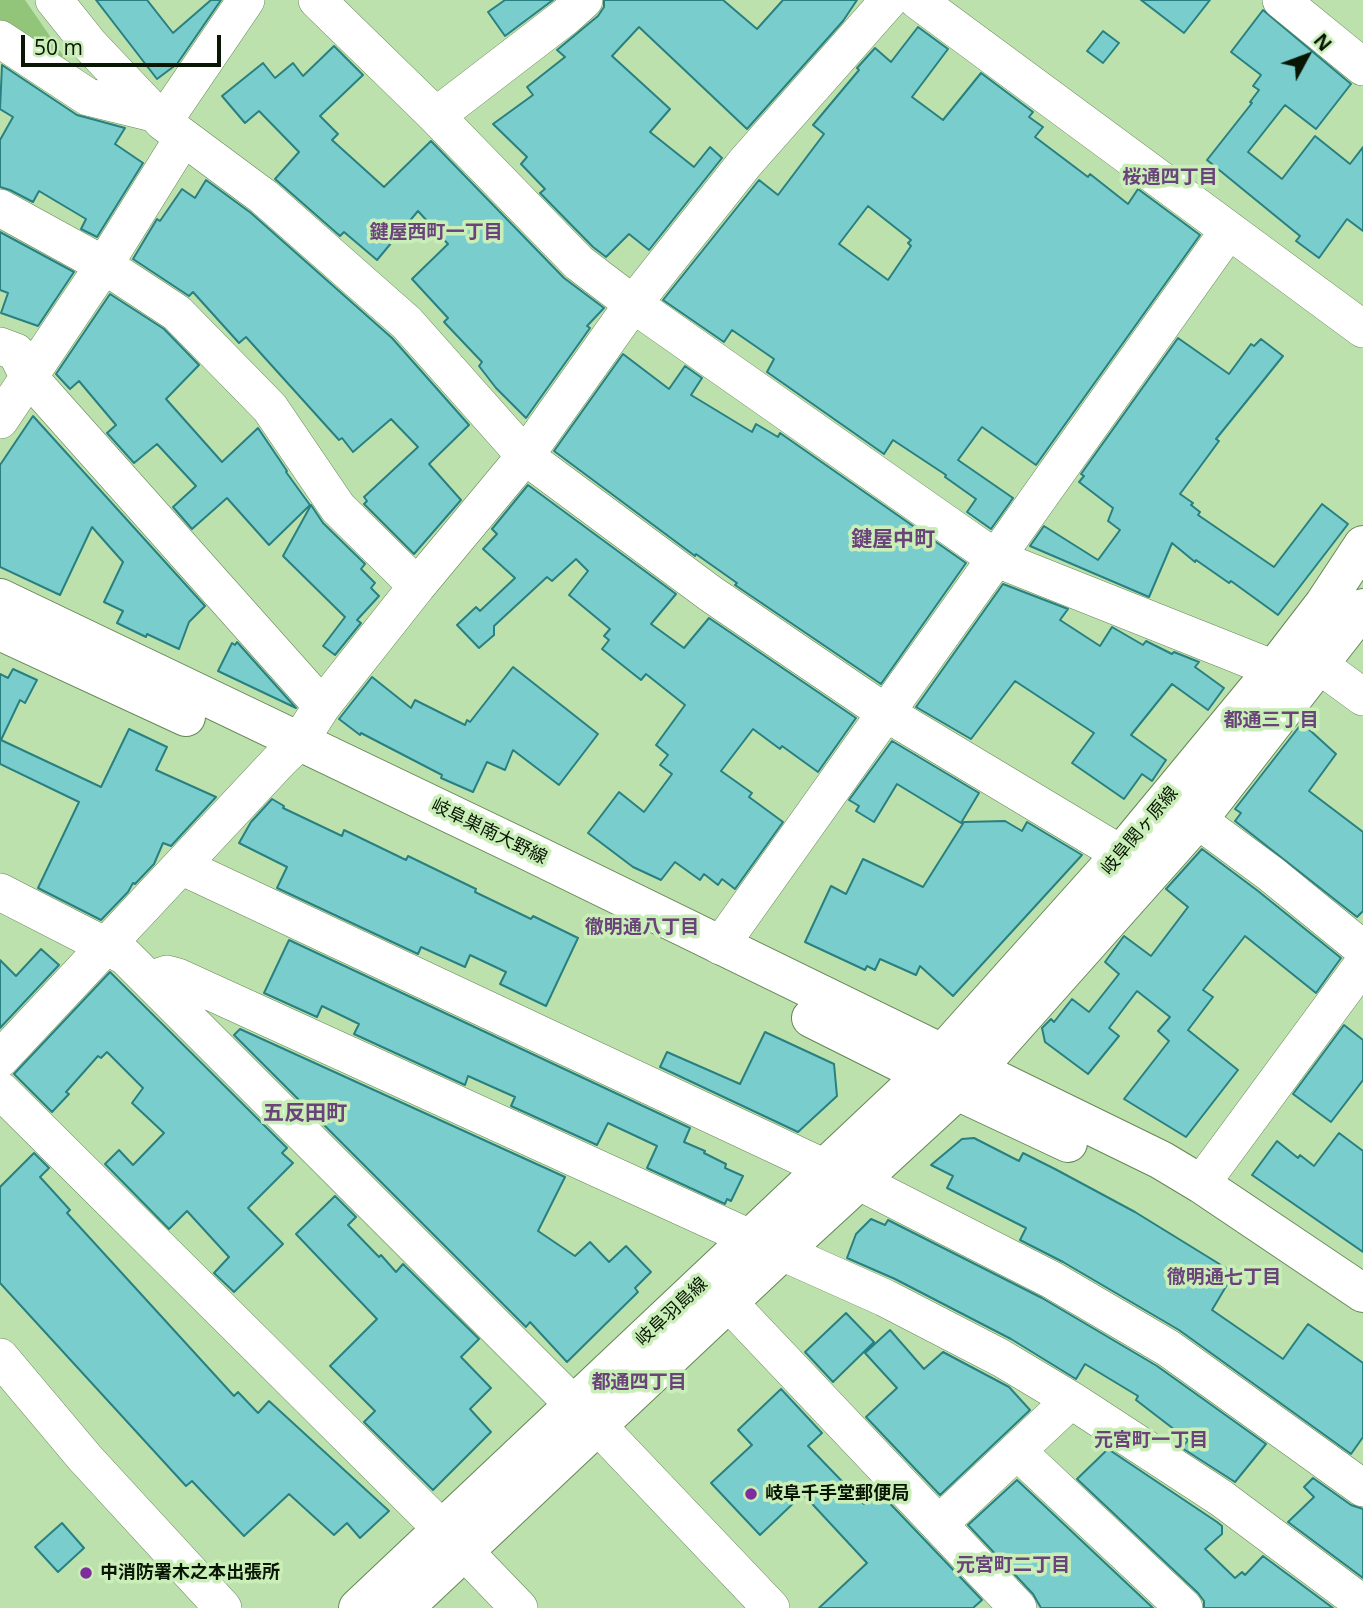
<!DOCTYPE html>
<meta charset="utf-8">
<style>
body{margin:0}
#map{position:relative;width:1363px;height:1608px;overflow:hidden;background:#bde1ac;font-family:"Open Sans",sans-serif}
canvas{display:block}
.north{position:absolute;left:1272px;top:21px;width:70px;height:70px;-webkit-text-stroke:5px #c9eeb8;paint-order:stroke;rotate:49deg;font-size:19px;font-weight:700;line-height:28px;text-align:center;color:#091604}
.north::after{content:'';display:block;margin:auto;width:24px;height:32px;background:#091604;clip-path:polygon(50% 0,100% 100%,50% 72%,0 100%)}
.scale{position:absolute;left:21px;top:35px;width:200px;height:32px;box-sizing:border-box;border:4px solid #091604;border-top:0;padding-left:9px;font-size:21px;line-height:24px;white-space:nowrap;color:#091604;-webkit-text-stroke:5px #c9eeb8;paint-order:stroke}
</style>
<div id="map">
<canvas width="1363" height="1608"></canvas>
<div class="north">N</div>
<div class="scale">50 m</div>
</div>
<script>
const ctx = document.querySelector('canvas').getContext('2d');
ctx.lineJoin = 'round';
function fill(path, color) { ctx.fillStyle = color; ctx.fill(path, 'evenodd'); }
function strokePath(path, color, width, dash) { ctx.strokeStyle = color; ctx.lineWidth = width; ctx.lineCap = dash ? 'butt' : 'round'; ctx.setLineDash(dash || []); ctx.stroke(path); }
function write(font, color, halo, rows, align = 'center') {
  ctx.font = font + ' "Open Sans","Noto Sans JP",sans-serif'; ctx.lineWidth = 7; ctx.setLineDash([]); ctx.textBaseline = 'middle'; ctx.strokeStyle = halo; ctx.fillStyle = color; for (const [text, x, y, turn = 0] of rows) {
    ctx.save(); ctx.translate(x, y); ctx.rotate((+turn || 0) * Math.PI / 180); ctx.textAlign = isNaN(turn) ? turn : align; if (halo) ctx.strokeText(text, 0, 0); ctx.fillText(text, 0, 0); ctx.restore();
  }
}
fill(new Path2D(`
 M0,0H25L82,83L0,24Z`), '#92c479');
const building = new Path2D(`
 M96,0H147L173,33L211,0H221L177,64L157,79Z
 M505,0H553L505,36L488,12Z
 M604,0H723L757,29L783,0H857L843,21L747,129L639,27L612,56L670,109L650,132L694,167L710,147L722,158L649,250L629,234L606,257L593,247L540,193L545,189L521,164L527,157L493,124L533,95L527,87L565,57L557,50L598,16L604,7Z
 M1141,0H1210L1184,33Z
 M1263,10L1351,84L1316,129L1285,105L1248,152L1282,179L1315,136L1350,164L1363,147V231L1347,219L1319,258L1296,241L1300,236L1207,160L1252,103L1250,102L1259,90L1253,86L1261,75L1231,52Z
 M918,27L948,49L912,97L943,120L981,73L1033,112L1029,117L1043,127L1035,137L1088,177L1090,174L1128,204L1138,189L1200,235L1036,465L982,427L958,460L1013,498L991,529L967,512L976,499L945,477L946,475L893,440L884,454L767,372L774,359L732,330L724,342L663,300L759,180L778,195L824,134L813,125L859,70L857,68L875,48L891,62ZM868,206L911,240L908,243L911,246L888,280L839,244Z
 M1103,31L1119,43L1103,63L1087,51Z
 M334,46L363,75L320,116L338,134L332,140L384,187L431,141L564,278L604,308L587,326L590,328L526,418L496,388L479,366L482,362L444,322L448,318L412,279L448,244L418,211L377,260L344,232L340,236L275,179L299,152L259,111L245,123L222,96L263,63L275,78L293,63L303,76Z
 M2,65L77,115L125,128L115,144L143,163L97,237L81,229L86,219L39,191L33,202L10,190L0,187V140L13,117L0,109Z
 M206,180L251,213L392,338L469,425L429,464L461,500L414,554L364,504L367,501L364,497L418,447L391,419L353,452L342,438L339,440L246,337L239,343L193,292L189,296L133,259L157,219L160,221L182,189L195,198Z
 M0,232L74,272L38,326L1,313L8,293L0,290Z
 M110,294L164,329L199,365L166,399L222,462L258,428L287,471L286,472L310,505L269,545L227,498L192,529L173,507L196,486L157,444L134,463L107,433L116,425L79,381L70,389L56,374Z
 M1178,338L1229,374L1251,344L1254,346L1261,339L1283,356L1216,439L1219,441L1180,494L1193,503L1191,505L1200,512L1198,515L1274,567L1322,504L1348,524L1278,615L1231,581L1229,583L1196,560L1195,562L1172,543L1149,597L1030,546L1044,526L1098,560L1120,530L1108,521L1113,508L1079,482L1084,476L1081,474Z
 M623,354L669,389L685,366L702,378L691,395L752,432L756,424L778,437L780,433L966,563L881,684L735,585L737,583L696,554L695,556L554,451Z
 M33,416L205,606L189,622L179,649L147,634L146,637L117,623L123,611L104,602L123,562L92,527L60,595L0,567V465Z
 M528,485L676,594L651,624L684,648L709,618L856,718L818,772L782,746L780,749L753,729L721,771L752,793L749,797L783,822L735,889L722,879L718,885L704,874L700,880L675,862L661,880L633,867L588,833L619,792L644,812L672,774L660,765L668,755L656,745L685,705L646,674L641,680L602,649L609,640L604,636L610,629L569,595L588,571L576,559L552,581L547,577L494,626V635L479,648L457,625L476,607L480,611L515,578L483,549L497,534L492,529Z
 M311,505L323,523L365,564L361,569L375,583L371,588L379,596L357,620L361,623L335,655L323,646L345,617L283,556Z
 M1003,584L1068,609L1060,620L1100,646L1112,627L1143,645L1146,641L1172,654L1174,652L1199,662L1195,667L1224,688L1208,710L1172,684L1131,735L1166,760L1152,781L1142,774L1124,799L1072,763L1094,733L1015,681L971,739L916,707Z
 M237,642L296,708L218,671L232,643L235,645Z
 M513,667L598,734L559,785L513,750L505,770L487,762L473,792L441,778L442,775L361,733L360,735L339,719L372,677L411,708L415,700L465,725L467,720L470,722Z
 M13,669L37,680L25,703L20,700L1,740L101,787L129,729L167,747L156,770L216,797L171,846L163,843L154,864L135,884L133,883L128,892L101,920L38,888L79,802L0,764V674L8,678Z
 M1302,723L1336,754L1309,791L1363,832V911L1357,917L1235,821L1241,813L1235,809Z
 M892,741L979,793L961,823L897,784L874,822L856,811L859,806L849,800Z
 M272,799L284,806L283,808L342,836L344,830L406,860L408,856L476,889L475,892L531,919L533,916L578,938L546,1006L500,984L506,972L470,955L465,967L421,947L418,954L277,888L287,867L239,843L251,822Z
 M1005,821L1022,831L1027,822L1082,855L953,996L920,966L916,975L880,959L875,970L867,966L865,970L805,942L831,886L846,894L863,859L923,887L964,822Z
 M1202,849L1258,891L1341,958L1316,993L1245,936L1203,990L1213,997L1188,1030L1238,1070L1186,1137L1124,1099L1169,1041L1158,1031L1170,1017L1137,991L1109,1028L1119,1036L1088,1074L1045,1042L1042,1028L1051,1019L1054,1022L1072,999L1089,1012L1119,974L1105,962L1124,936L1151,956L1188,907L1166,889Z
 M289,940L690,1128L684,1142L705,1151L704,1153L726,1164L725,1168L743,1176L731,1201L727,1199L725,1204L647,1168L657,1146L608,1123L597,1145L511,1106L515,1097L468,1076L465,1085L354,1034L359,1024L322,1006L317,1017L264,993Z
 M41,949L59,965L0,1028V960L16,976Z
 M110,972L287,1148L282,1153L293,1163L248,1208L283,1244L234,1292L214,1273L229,1257L187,1211L169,1229L105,1164L119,1150L133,1165L164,1133L132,1103L143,1088L107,1052L101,1058L98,1056L66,1092L69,1094L52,1112L14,1074Z
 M1344,1025L1363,1040V1080L1331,1122L1293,1094Z
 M240,1029L565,1177L538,1231L575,1256L590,1242L609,1262L626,1246L651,1272L635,1288L638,1292L567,1362L530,1322L526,1327L234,1035Z
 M765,1032L834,1064L837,1096L798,1132L660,1067L667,1052L740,1084Z
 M1339,1133L1363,1151V1252L1252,1175L1277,1141L1298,1158L1300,1155L1314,1166Z
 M974,1138L1019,1161L1023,1153L1055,1169L1135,1212L1234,1273L1212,1310L1283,1359L1308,1324L1363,1363V1437L1351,1454L1179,1330L1063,1262L1020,1240L1026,1228L947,1188L953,1176L931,1165L962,1139Z
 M34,1153L49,1168L40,1177L70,1210L67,1213L234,1396L238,1392L258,1413L269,1401L389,1511L360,1538L347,1523L334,1535L289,1494L244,1536L192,1481L186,1486L0,1283V1187Z
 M335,1196L356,1217L348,1225L379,1257L381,1255L396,1272L403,1264L479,1339L461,1357L491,1388L470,1409L491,1432L433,1490L364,1422L375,1411L330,1366L377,1319L296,1234Z
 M871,1219L885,1225L888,1220L1042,1298L1157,1366L1266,1444L1235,1482L1182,1448L1188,1440L1136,1400L1138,1396L1085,1364L1076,1379L1011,1339L895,1279L847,1258L856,1234Z
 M846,1313L874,1342L833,1382L805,1352Z
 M890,1330L924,1369L943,1352L1009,1387L1030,1410L940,1495L866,1417L897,1388L865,1353Z
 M781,1389L822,1433L808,1446L864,1504L878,1491L982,1600L973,1608H819L867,1563L803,1494L760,1535L711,1483L752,1445L738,1430Z
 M1108,1449L1217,1522L1222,1526V1534L1205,1549L1235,1578L1242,1572L1245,1575L1263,1556L1333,1608H1204V1601L1198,1593L1077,1479Z
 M1313,1478L1351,1505L1363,1509V1578L1288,1522L1314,1497L1304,1487Z
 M1017,1480L1153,1608H1041L1033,1594L968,1525Z
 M62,1523L84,1548L58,1572L35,1547Z`);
fill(building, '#79cdcd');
strokePath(building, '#288081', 2);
const minor = new Path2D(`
 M54,0L90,45L163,122L264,197L407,323L525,456L711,594L886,713L1121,854
 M317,0L436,116L579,263L633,304L995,558L1274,669
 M917,0L1363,329
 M1281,0L1363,67
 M0,39L88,97L153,113
 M436,116L565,17L584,0
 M163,122L246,0
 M0,208L104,265L177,313L270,408L338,508L417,586
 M0,346L16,352L28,376L322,706
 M0,420L104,265L183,138
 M1318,664L1363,697
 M1198,820L1271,874L1363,949
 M181,866L825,1168
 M0,892L125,956L574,1405
 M720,946L1229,230
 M149,980L167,974L178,977L750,1238
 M0,1059L280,760L299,742L322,706L417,586L525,456L633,304L745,163L889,0
 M0,1090L442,1529
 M858,1181L1052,1280L1168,1348L1363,1488
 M1201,1184L1363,964
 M782,1252L885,1298L1001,1358L1071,1400L1221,1498L1363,1604
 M729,1303L1018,1608
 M0,1357L85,1458L223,1608
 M598,1426L771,1608
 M1017,1451L1184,1608
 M939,1524L1071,1400
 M464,1551L519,1608`);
const major = new Path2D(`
 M0,598L526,850L1161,1160L1201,1184L1363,1293
 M0,631L186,717
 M811,1018L957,1091L1068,1143
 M358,1608L924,1074L1121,854L1274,669L1324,604L1363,545
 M404,1608L782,1252L957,1091L1198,820L1363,608`);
strokePath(minor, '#658655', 38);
strokePath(major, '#658655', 40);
strokePath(minor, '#fff', 37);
strokePath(major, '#fff', 38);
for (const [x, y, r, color] of [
 [751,1494,7,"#7f2d9c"],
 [86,1573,7,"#7f2d9c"]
]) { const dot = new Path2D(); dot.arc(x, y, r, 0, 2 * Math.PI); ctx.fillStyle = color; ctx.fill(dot); strokePath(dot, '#c9eeb8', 2.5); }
write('18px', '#091604', '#c9eeb8', [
 ["岐阜関ヶ原線",1140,831,-50],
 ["岐阜巣南大野線",489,832,26],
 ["岐阜羽島線",672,1312,-43]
]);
write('bold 18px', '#091604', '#c9eeb8', [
 ["岐阜千手堂郵便局",765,1494],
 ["中消防署木之本出張所",100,1573]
], 'left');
write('bold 19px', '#6b437b', '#c9eeb8', [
 ["桜通四丁目",1170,178],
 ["鍵屋西町一丁目",436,233],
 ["都通三丁目",1271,721],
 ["徹明通八丁目",642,928],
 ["徹明通七丁目",1224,1278],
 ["都通四丁目",639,1383],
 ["元宮町一丁目",1151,1441],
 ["元宮町二丁目",1013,1566]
]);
write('bold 21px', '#6b437b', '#c9eeb8', [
 ["鍵屋中町",893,540],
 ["五反田町",305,1114]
]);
</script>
